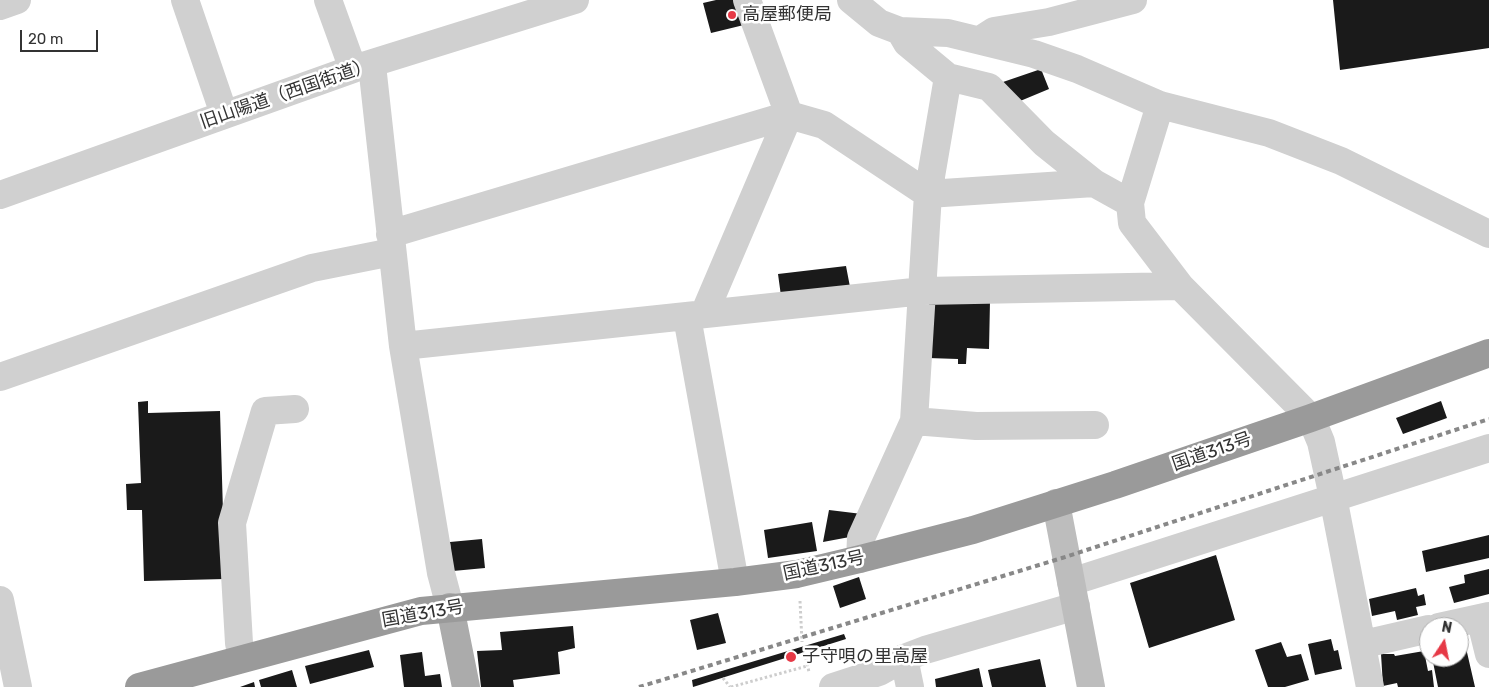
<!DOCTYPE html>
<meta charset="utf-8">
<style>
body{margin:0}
#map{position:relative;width:1489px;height:687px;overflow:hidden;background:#fff;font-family:Rubik,sans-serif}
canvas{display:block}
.north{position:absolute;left:1419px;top:617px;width:50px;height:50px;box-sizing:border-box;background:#fff;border:1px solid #adadad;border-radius:50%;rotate:11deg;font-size:14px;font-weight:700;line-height:20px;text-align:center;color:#333}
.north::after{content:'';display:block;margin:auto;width:18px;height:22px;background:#e63946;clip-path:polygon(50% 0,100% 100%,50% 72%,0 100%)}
.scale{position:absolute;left:20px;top:30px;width:78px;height:22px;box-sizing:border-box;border:2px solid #333;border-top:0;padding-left:6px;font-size:15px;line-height:18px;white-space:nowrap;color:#333;-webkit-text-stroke:4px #fff;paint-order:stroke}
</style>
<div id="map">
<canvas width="1489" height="687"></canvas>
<div class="north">N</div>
<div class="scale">20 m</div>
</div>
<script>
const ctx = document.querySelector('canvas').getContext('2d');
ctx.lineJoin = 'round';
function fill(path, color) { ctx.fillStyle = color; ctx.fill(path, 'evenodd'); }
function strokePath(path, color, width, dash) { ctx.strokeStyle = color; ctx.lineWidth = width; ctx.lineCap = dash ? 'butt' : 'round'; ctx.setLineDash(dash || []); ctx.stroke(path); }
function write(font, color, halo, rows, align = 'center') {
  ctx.font = font + ' Rubik,"Noto Sans JP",sans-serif'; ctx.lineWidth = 5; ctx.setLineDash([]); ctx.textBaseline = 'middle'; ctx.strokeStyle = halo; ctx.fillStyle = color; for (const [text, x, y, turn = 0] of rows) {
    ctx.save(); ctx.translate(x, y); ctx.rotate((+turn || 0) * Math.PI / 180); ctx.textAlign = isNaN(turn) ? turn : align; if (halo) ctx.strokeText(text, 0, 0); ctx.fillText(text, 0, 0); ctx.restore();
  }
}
fill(new Path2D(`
 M716,0H742L748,24L711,33L703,3Z
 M1333,0H1489V48L1340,70Z
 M1041,69L1049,89L1013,104L1003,82Z
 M846,266L850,287L781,296L778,274Z
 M929,300L990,301L989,349L967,348L966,364H958V359L928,358Z
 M148,401V413L220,411L225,579L144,581L142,510H127L126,484L141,483L138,402Z
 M1441,401L1447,418L1403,434L1396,418Z
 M829,510L862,514L855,536L823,542Z
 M812,522L817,551L768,558L764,530Z
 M1489,535V558L1426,572L1422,551Z
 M482,539L485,568L453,571L450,542Z
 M1216,555L1235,620L1149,648L1130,583Z
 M1489,569V594L1454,603L1449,587L1465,583L1464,575Z
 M859,577L866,599L840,608L833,586Z
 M1416,588L1418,596L1424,594L1426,605L1416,607L1418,615L1397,620L1395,611L1372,616L1369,599Z
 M718,613L726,643L697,650L690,620Z
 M573,626L575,648L558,652L560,674L513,680L514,687H481L477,651L502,650L500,632Z
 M844,634L846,639L693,687L692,680Z
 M1331,639L1334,651L1338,650L1342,669L1315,675L1308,644Z
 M1281,642L1287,657L1301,654L1309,680L1285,687H1268L1255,650Z
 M1466,648L1475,687H1438L1432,657H1459V650Z
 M369,650L374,667L310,684L305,666Z
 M1424,651L1428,671L1432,670L1434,687H1398L1397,683L1383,686L1381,654H1394L1395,656Z
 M422,652L425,676L440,674L442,687H404L400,655Z
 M1040,659L1046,687H992L988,670Z
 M979,668L983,687H936L935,679Z
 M292,670L297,687H261L259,680Z
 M254,682L255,687H240Z`), '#1a1a1a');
strokePath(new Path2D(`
 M800,601L802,642
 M805,654L809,672
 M723,678L730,687
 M731,687L807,666`), '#cdcdcd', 3, [2.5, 2.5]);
strokePath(new Path2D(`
 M185,0L224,114
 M328,0L353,69
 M747,0L789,115L824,125L928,194L1094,183
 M851,0L879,23L900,31L948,33L1034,54L1077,69L1160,105L1269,133L1341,161L1489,234
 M0,6L17,0
 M900,31L907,43L948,77L989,87L1044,143L1094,183L1130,203
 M980,40L994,31L1049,22L1133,0
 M372,65L403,346L441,573L450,607
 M1160,105L1130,203L1132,223L1180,286L1311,418L1321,442L1333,497L1370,687
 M0,195L353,69L575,0
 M390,234L789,115
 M704,314L789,115
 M687,317L735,582
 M403,346L923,291L1180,286
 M0,377L312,268L392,252
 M914,421L976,426L1095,425
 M860,559L861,538L914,421L928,194L948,77
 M1071,582L1489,448
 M0,600L18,687
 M1480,618L1489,654
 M1439,627L1489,616
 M1364,644L1429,629
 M242,658L239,643L232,523L265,411L295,409
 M904,658L910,687
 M833,687L879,672L904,658L925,650L1076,606`), '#d0d0d0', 28);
strokePath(new Path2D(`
 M1056,503L1091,687`), '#bdbdbd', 28);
strokePath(new Path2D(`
 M450,607L466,687`), '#ababab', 28);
strokePath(new Path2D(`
 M139,687L421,611L735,582L797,574L860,559L973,530L1115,485L1311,418L1489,353`), '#9a9a9a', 28);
strokePath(new Path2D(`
 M639,687L1062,558L1489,419`), '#888', 4, [5, 4]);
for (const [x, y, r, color] of [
 [732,15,5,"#e63946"],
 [791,657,6,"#e63946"]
]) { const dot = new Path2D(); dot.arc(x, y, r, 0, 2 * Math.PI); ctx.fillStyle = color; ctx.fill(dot); strokePath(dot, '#fff', 2); }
write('18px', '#333', '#fff', [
 ["高屋郵便局",742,15],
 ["子守唄の里高屋",802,657]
], 'left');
write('18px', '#333', '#fff', [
 ["旧山陽道（西国街道）",286,94,-19],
 ["国道313号",1212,452,-19],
 ["国道313号",824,566,-12],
 ["国道313号",423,614,-10]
]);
</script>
